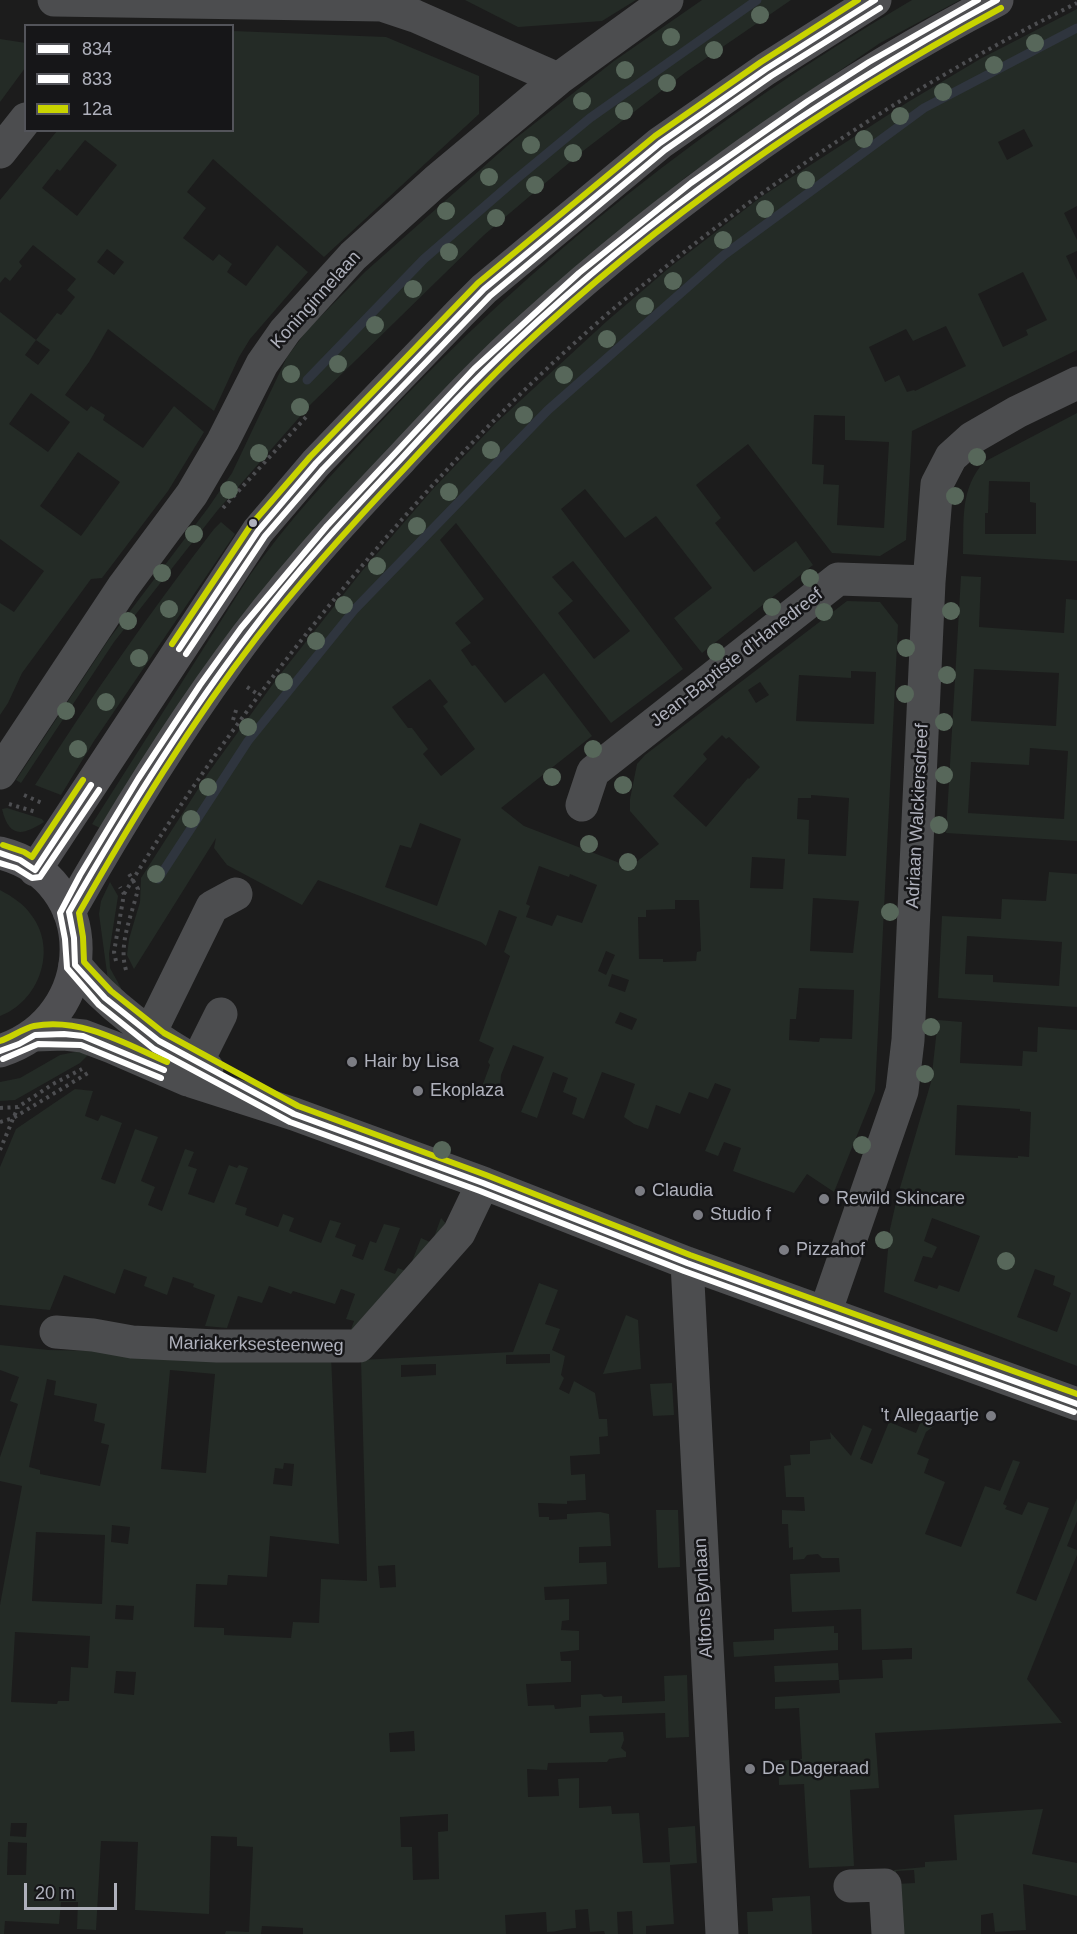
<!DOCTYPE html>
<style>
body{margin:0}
#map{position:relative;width:1077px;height:1934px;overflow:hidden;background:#1c1c1c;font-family:Arial,sans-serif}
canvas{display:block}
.legend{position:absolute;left:24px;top:24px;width:210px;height:108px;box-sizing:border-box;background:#161618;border:2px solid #53545a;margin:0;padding:8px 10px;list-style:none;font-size:18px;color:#afb1bc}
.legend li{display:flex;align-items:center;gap:12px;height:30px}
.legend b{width:30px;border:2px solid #53545a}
.scale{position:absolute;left:24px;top:1883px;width:93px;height:27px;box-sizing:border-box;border:3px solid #afb1bc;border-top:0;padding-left:8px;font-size:18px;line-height:21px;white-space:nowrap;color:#afb1bc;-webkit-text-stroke:4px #161618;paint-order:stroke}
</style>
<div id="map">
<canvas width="1077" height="1934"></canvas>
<ul class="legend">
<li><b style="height:8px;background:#fff"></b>834</li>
<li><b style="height:8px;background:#fff"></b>833</li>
<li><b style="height:8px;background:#c8d300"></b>12a</li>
</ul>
<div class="scale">20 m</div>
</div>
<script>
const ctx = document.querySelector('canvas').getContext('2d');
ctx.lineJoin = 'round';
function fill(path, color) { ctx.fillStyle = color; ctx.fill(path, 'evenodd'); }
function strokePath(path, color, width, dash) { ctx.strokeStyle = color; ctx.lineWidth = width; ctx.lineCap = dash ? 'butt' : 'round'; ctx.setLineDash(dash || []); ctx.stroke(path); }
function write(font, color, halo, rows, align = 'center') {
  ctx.font = font + ' Arial,sans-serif'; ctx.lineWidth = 5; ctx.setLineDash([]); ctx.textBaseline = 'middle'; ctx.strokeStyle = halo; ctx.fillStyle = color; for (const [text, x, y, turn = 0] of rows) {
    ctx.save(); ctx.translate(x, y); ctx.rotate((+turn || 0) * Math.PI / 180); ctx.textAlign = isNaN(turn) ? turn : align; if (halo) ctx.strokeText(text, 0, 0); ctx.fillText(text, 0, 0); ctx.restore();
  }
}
fill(new Path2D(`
 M465,0H636L602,21L518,27Z
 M702,0H791L686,72L583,151L484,235L311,404L217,511L114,642L21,783L16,780L109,639L208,508L232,473L287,357L308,329L366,271L516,138L614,61Z
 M912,0H960L880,43L768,120L686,177L597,250L100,828L92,824L250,575C287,522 331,475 376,427C532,259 714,116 912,0Z
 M1077,9V206L1064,213L1077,240V251L1066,256L1077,280V350L912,431L906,540L880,556L832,553L748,444L696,485L721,518L715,523L754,572L796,541L813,565L702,653L674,618L712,588L656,516L625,538L585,489L561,509L683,669L611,723L456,523L440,540L484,599L455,623L471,643L461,650L472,666L475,665L505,703L544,673L592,736L501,808L524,826L630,867L659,844L630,811V799L637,764L645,755L847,601L880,602L898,625L875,1091L834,1192L807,1174L794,1193L733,1171L741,1148L724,1142L718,1156L705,1151L731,1089L715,1083L708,1099L689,1092L680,1114L656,1105L648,1129L634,1124L624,1117L635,1084L602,1072L584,1119L572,1114L577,1098L563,1092L568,1078L553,1072L537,1118L521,1112L544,1057L513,1045L501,1075L499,1099L480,1092L490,1065L488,1062L494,1048L479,1041L510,956L504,952L517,917L499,910L486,946L481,942L318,880L302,905L227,865L214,848L216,838L134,969L127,955L129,939L140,902L141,878L209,772L278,677L362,571L433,489L496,423L607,321L669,268L761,197L908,102L980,59ZM1024,129L1033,146L1007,160L998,142ZM1023,272L1047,320L1026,330L1028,335L1003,347L978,294ZM946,326L966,366L915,391L914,390L907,392L899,375L885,382L869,347L906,329L913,341ZM814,415L845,416V440L889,442L884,528L837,525L839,485L823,484L824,465L812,464ZM573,561L630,631L594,659L558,613L573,601L552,577ZM851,671L876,672L874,724L796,721L799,675L851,678ZM430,679L448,702L443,706L475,749L441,776L423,754L428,749L412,728H408L392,707ZM760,682L769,695L756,703L748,690ZM722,735L726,739L729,737L760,767L749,779L748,778L706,827L673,796L707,759L703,754ZM811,795L849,798L846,856L808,854L809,820L797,819L798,798H811ZM420,823L461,839L437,906L385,887L400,845L411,848ZM752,857L785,859L783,889L750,888ZM539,866L569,877L570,874L597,885L582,923L557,915L552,926L526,917L530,906L526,904ZM813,898L859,901L853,953L810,951ZM675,900H699L701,951L697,952L696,961L663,962V959H639L638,917H646V910L675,909ZM606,951L615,955L606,975L598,971ZM612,974L629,980L625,992L608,986ZM799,988L854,990L852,1039L820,1038L819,1042L789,1040L790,1019H796ZM620,1012L637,1019L632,1030L615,1023Z
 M233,31L386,37L479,76V114L324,257L213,159L187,192L206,208L183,238L213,261L219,254L232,264L227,272L246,286L277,245L308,272L250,339L239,357L214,411L108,329L89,362L65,395L87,411L91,406L105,415L103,420L143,448L174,406L204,432L168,491L102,578L91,579L22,673L8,703L0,715V603L14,612L44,571L0,539V312L36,340L57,313L61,315L75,297L67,290L76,279L33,245L19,262L22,266L10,281L5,277L0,283V200L57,131L232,130ZM85,140L117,165L77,216L42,188L57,169L60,171ZM107,249L124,262L114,275L97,262ZM36,340L50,350L38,365L25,355ZM31,393L70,422L48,452L9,424ZM78,452L120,482L81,536L40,506Z
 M0,39L26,43L25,68L0,102Z
 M1077,413V561L963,554C964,519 960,489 984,462ZM989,481L1030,482V502L1036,503V534H985V513H988Z
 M221,522L235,534L94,741L61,795L35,785C91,697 150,612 214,529Z
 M961,576L981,577L979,627L1064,633L1066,599L1077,600V841L946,833ZM974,669L1059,673L1056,726L971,721ZM1030,748L1068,751L1064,819L968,813L971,762L1029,765Z
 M7,808L42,819L44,822C22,836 9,838 2,809Z
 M1049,872L1077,874V1007L938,998L942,916L1001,919L1002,899L1046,901ZM967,936L1062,942L1059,986L993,982V975L965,974Z
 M110,882L118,896L109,954L110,968L121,988V996L108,980L99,914L101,901Z
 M0,890C13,897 24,904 32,916C58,951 38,1002 0,1016Z
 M938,1020L962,1022L960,1063L1022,1066L1023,1051L1037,1052L1038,1027L1077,1030V1366L884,1292L890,1229L897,1198L931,1082ZM957,1105L1020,1109V1111L1031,1112L1029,1157L1018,1156V1158L955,1155ZM932,1218L980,1236L959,1292L939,1285L937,1289L914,1281L923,1256L932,1258L937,1247L924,1241ZM1035,1269L1055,1276L1053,1285L1071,1293L1057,1332L1017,1317Z
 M80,1051L91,1052L80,1063L15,1100L0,1101V1082L20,1078L60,1055Z
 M75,1089L93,1091L85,1116L98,1121L101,1115L122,1123L101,1179L115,1184L135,1129L158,1137L141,1181L155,1187L148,1205L162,1211L185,1149L194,1152L188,1166L197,1169L188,1194L214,1203L229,1165L237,1168L239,1165L248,1168L235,1204L247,1208L245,1215L278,1227L283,1214L294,1218L289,1231L321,1243L330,1220L341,1223L335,1237L356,1245L352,1256L363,1260L370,1241L376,1243L384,1224L400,1228L384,1270L395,1274L398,1268L408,1272L421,1238L432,1243L441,1218L449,1227L359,1332H350L354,1321L346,1319L355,1294L341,1289L335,1304L293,1291L291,1294L289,1293L269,1286L262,1303L238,1296L227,1328L205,1326L215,1295L193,1287L194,1284L173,1277L167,1295L144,1286L147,1277L124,1269L115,1294L64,1275L50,1310L0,1305V1167L16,1129Z
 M539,1283L558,1290L545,1324L560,1329L552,1350L565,1356L561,1375L564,1378L559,1389L569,1394L574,1381L595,1393L599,1419H607L608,1436L599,1437L600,1454L570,1456L571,1475L585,1474L586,1500L567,1501V1504L538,1503L539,1517H549V1520L567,1519V1514L600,1512L609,1514L611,1546L579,1547V1563L606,1562L607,1584L544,1587L545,1600L569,1599V1620L562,1621L561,1630L579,1631V1650L560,1652L561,1661H571V1682L526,1684L528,1706L554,1705L555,1709L581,1707V1695L601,1694L604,1697L622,1696V1703L665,1701L664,1676L687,1675L689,1737L666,1738L665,1713L589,1716L590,1733L623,1732L624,1740L621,1748L626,1752V1757L609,1759L607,1762L548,1763L547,1770L527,1769L528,1797L559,1796L558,1779L579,1778V1808L611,1806L612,1814L639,1813L643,1863L670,1862L668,1828L695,1826L697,1863L670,1865L674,1924L646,1926V1934H633L632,1911L617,1912L618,1934H605L604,1931L590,1932L588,1909L575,1910L576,1928C566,1928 557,1932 547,1932L546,1912L505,1915L506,1934H303V1928L262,1926L261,1934H225L226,1931L249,1932L253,1847L237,1846V1837L211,1836L209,1914L135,1910L138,1842L101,1841L96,1930L77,1929L78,1902H61L59,1924L5,1921L4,1934H0V1605L22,1486L0,1481V1457L18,1404L10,1401L19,1377L0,1370V1345L49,1350L331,1355L339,1544L270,1536L267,1577L228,1575L227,1585L196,1584L194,1627L224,1628V1635L291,1638L293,1622L319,1623L321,1579L367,1581L361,1360L513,1352ZM550,1354V1363L506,1364V1355ZM436,1364V1375L401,1377V1365ZM170,1370L215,1374L206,1473L161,1469ZM47,1379L56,1381L54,1395L97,1404L94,1421L105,1424L101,1443L109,1445L100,1486L40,1474V1470L29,1467ZM284,1463L294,1464L292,1486L273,1484L275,1468L283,1469ZM112,1525L130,1527L128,1544L111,1542ZM36,1532L105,1535L102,1604L32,1601ZM395,1565L396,1587L380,1588L378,1566ZM116,1605L134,1606L133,1620L115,1619ZM15,1632L90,1636L88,1668L71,1667L69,1701H58L57,1704L11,1702ZM116,1671L136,1672L134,1695L114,1693ZM414,1731L415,1751L390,1752L389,1733ZM448,1814V1831L438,1832L439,1879L413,1880L412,1847H401L400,1817ZM11,1823H27L26,1837L10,1836ZM8,1842L27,1843L26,1875H7Z
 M626,1315L638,1320L641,1369L603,1374Z
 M672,1383L674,1415L653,1416L650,1384Z
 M921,1421L934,1426L926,1432L917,1454L929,1459L924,1473L945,1482L925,1534L961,1547L985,1486L1000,1491L1013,1460L1020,1462L1003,1504L1007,1506L1005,1509L1022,1515L1028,1502L1049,1508L1016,1593L1036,1601L1077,1498V1521L1067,1546L1077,1550V1555L1027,1679L1062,1723L875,1733L879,1788L850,1790L854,1866L809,1868L804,1784L779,1785L778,1761L802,1759L799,1708L775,1709V1697L840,1693L839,1680L775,1682L774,1666L838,1663L839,1680L883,1678L882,1660L912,1659V1648L862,1650L861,1609L792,1612L790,1574L840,1572L839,1558H822L818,1554L807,1555L804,1559L793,1560V1547L789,1548L788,1524H782V1510L805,1511L804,1497H786L784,1466L791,1465L790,1455L810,1454V1441L831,1439L830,1432L851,1456L863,1425L872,1429L860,1459L872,1464L889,1422L916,1433Z
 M656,1510H678L680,1567L658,1568Z
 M834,1626V1633H838V1650L734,1657L733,1642L774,1640V1629Z
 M1043,1809L1032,1854L1077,1863V1896L1023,1884L1026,1930L995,1932L993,1913L981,1915V1934H898L894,1870L925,1867V1862L957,1860L954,1815ZM914,1870L915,1883L896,1884V1871Z
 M810,1896L812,1934H748L747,1912L773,1911L772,1898Z`), '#242b26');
strokePath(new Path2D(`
 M307,380L424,259L515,180L590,118L757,0
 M158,879L248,741L355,609L548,410L724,255L924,108L1077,28`), '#2f353e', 9);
strokePath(new Path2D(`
 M223,508L307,416
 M247,687L259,695
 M233,720L237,707
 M24,795L42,803
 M9,804L36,812
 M124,894C186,792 256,695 332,602C413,503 500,408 597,323C620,302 645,284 669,264C795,163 932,75 1077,3
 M116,961L114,952L124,894L120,887
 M126,970C118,944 132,915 138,889L128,872
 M0,1108L18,1107L53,1084L82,1069
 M0,1122L13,1118L88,1073
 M0,1150L18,1107`), '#4d4e51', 4, [3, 4.5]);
strokePath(new Path2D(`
 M54,0L382,5L415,16L558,79
 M0,152L26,119
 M0,773L123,587L192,494L223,441L262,364L285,331L353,256L436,181L558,79L667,0
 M582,805L593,772L838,579L929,582
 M75,965C111,1009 157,1041 207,1068
 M150,1033L212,907L236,894
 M35,1035L64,1034L83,1036L112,1047L188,1080L294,1114L483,1183L687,1263L1077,1404
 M188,1080L221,1014
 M687,1263L722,1934
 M825,1313L902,1091L908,1040L929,582L937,484L951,457L972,438L1017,412L1077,383
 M56,1332L93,1335L132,1342L217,1346H359L459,1233L483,1183
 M850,1886L885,1885L888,1934`), '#4c4d4f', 33);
strokePath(new Path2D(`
 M0,853C102,878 101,1019 0,1051
 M35,870L258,531L316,463L460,313L484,289L660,143L766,69L875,0
 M69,912C118,826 170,741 229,660C280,589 340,523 401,459C443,414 485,368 531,327C672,200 829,87 997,0`), '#4f4f52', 33);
strokePath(new Path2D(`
 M997,0C822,95 657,208 512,345C473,381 437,420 401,459C348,515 295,572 249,634C182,722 124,816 69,912L74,938L75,965L105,998L159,1041L294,1114L483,1183L687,1263L1077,1404
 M179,649L258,531L316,463L484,289L660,143L766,69L875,0
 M0,853L20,860L35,870L91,785
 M0,1051L19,1044L35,1035L64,1034L83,1036L164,1070`), '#fff', 6);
strokePath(new Path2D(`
 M978,0L869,62L808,101L691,183L579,273L474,369L327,526L241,628L200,685L138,779L80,875L60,913L65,939L67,968L99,1005L154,1049L290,1122L480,1191L684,1271L1074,1412
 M186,654L265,536L323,469L490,296L665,150L771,76L880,8
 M0,863L16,868L32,878L40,877L99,790
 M3,1059L38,1044L81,1045L161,1078`), '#fff', 6);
strokePath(new Path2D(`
 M1001,8C827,102 664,214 519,350C479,388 442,428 405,468C353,523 303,578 257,637C190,724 133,818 79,913L83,937L84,962L111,991L164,1033L298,1106L486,1175L690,1255L1077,1394
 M172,644L251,525L310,457L478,283L655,136L761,62L858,0
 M3,845L24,852L32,857L83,780
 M0,1041C10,1038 24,1028 34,1026C81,1017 126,1044 167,1062`), '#c8d300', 6);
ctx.fillStyle = '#57675a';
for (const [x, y] of [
 [760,15],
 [671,37],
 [1035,43],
 [714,50],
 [994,65],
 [625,70],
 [667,83],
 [943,92],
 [582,101],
 [624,111],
 [900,116],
 [864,139],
 [531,145],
 [573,153],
 [489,177],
 [806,180],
 [535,185],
 [765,209],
 [446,211],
 [496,218],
 [723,240],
 [449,252],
 [673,281],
 [413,289],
 [645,306],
 [375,325],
 [607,339],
 [338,364],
 [291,374],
 [564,375],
 [300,407],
 [524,415],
 [491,450],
 [259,453],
 [977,457],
 [229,490],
 [449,492],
 [955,496],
 [417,526],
 [194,534],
 [377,566],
 [162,573],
 [810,578],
 [344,605],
 [772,607],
 [169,609],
 [951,611],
 [824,612],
 [128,621],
 [316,641],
 [906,648],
 [716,652],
 [139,658],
 [947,675],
 [284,682],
 [905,694],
 [106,702],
 [66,711],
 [944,722],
 [248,727],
 [78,749],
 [593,749],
 [944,775],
 [552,777],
 [623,785],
 [208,787],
 [191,819],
 [939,825],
 [589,844],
 [628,862],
 [156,874],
 [890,912],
 [931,1027],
 [925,1074],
 [862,1145],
 [442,1150],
 [884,1240],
 [1006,1261]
]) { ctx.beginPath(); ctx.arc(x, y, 9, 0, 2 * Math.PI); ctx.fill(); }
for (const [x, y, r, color] of [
 [253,523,5,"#afb1bc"],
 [352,1062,6,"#7c7d84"],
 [418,1091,6,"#7c7d84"],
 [640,1191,6,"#7c7d84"],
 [824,1199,6,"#7c7d84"],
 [698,1215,6,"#7c7d84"],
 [784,1250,6,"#7c7d84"],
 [991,1416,6,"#7c7d84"],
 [750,1769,6,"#7c7d84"]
]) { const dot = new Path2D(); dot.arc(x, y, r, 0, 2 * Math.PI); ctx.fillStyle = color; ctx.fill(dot); strokePath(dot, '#161618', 2); }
write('18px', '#afb1bc', '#161618', [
 ["Koninginnelaan",316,300,-48],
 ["Jean-Baptiste d'Hanedreef",737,658,-38],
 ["Adriaan Walckiersdreef",918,816,-87],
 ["Mariakerksesteenweg",256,1345,1],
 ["Alfons Bynlaan",704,1598,-93]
]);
write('18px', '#afb1bc', '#161618', [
 ["Hair by Lisa",364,1062],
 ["Ekoplaza",430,1091],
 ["Claudia",652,1191],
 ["Rewild Skincare",836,1199],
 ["Studio f",710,1215],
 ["Pizzahof",796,1250],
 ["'t Allegaartje",979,1416,"right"],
 ["De Dageraad",762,1769]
], 'left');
</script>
